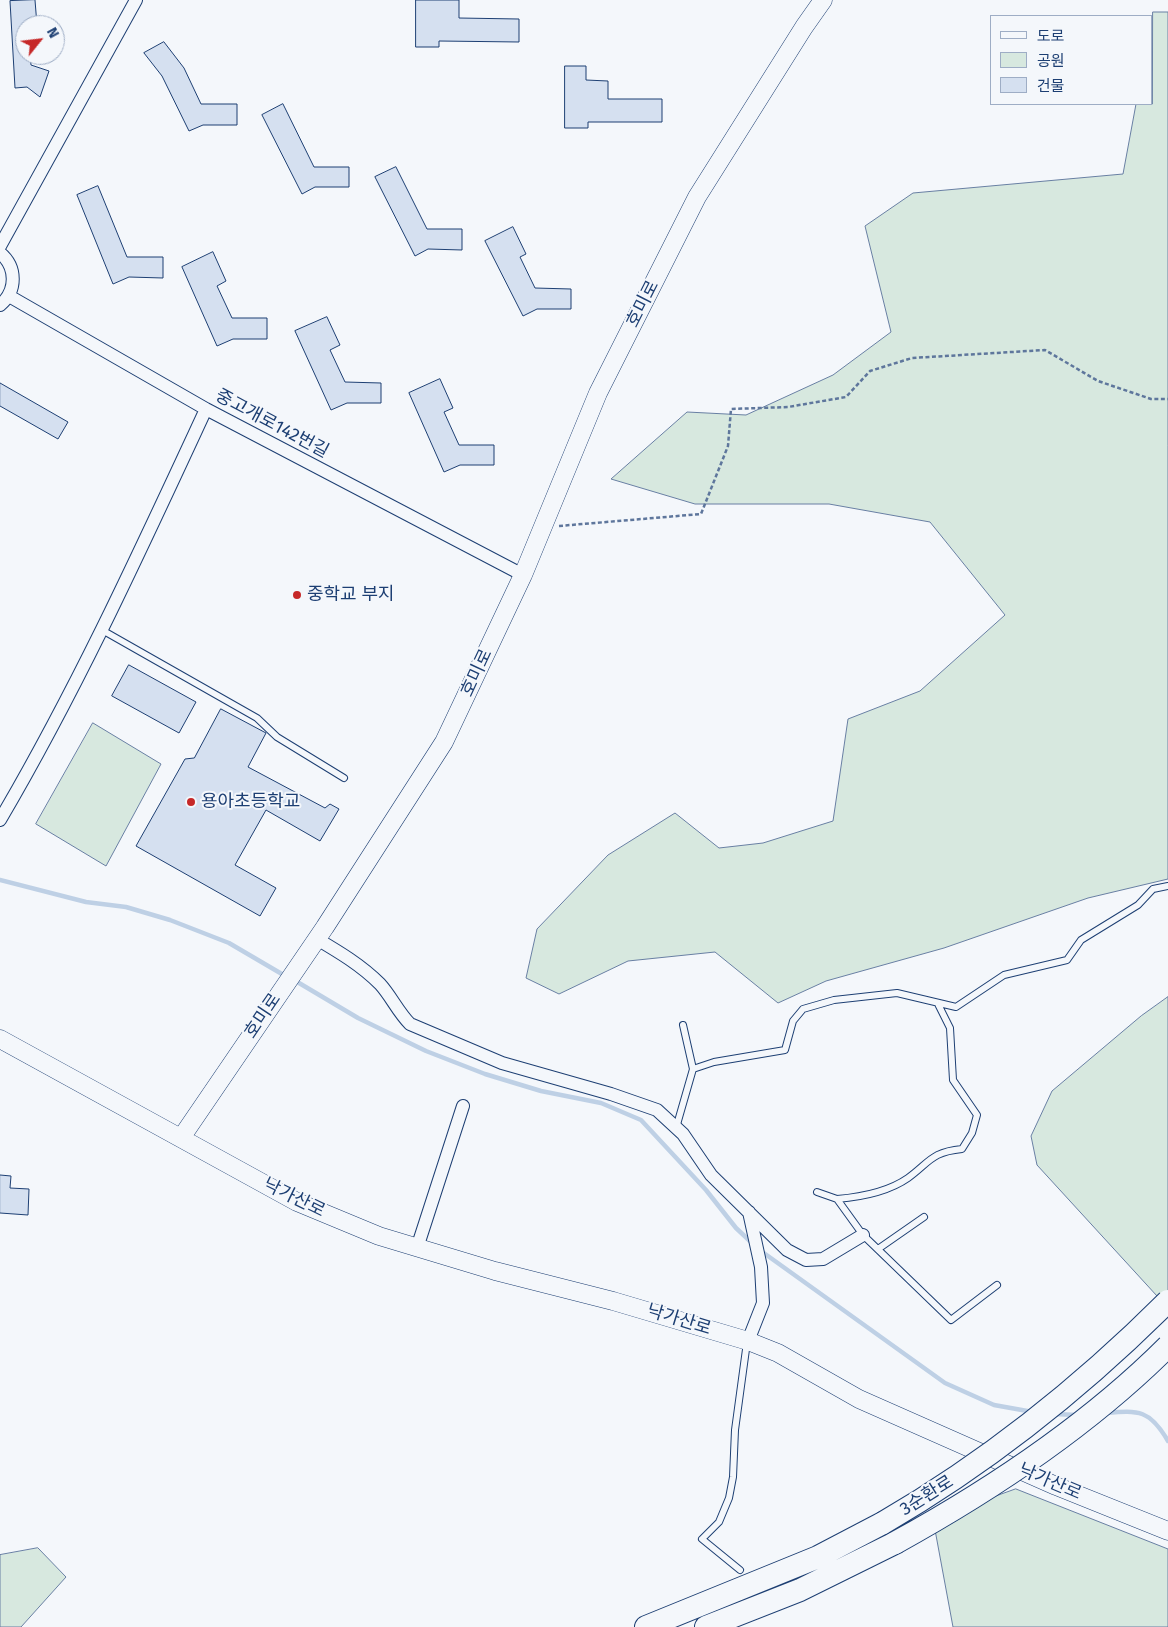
<!DOCTYPE html>
<meta charset="utf-8">
<style>
body{margin:0}
#map{position:relative;width:1168px;height:1627px;overflow:hidden;background:#f4f7fb;font-family:"Fira Sans","Noto Sans KR",sans-serif}
canvas{display:block}
.legend{position:absolute;left:990px;top:15px;width:162px;height:90px;box-sizing:border-box;background:#f4f7fb;border:1px solid #9eadc5;margin:0;padding:6px 9px;list-style:none;font-size:15px;color:#1d3f73}
.legend li{display:flex;align-items:center;gap:10px;height:25px}
.legend b{width:25px;border:1px solid #9eadc5}
.north{position:absolute;left:15px;top:15px;width:50px;height:50px;box-sizing:border-box;background:#f4f7fb;border:1px solid #9eadc5;border-radius:50%;rotate:61deg;font-size:14px;font-weight:700;line-height:20px;text-align:center;color:#1d3f73}
.north::after{content:'';display:block;margin:auto;width:18px;height:22px;background:#c62828;clip-path:polygon(50% 0,100% 100%,50% 72%,0 100%)}
</style>
<div id="map">
<canvas width="1168" height="1627"></canvas>
<ul class="legend">
<li><b style="height:6px;background:#f4f7fb"></b>도로</li>
<li><b style="height:14px;background:#d7e8df"></b>공원</li>
<li><b style="height:14px;background:#d5e0f0"></b>건물</li>
</ul>
<div class="north">N</div>
</div>
<script>
const ctx = document.querySelector('canvas').getContext('2d');
ctx.lineJoin = 'round';
function fill(path, color) { ctx.fillStyle = color; ctx.fill(path, 'evenodd'); }
function strokePath(path, color, width, dash) { ctx.strokeStyle = color; ctx.lineWidth = width; ctx.lineCap = dash ? 'butt' : 'round'; ctx.setLineDash(dash || []); ctx.stroke(path); }
function write(font, color, halo, rows, align = 'center') {
  ctx.font = font + ' "Fira Sans","Noto Sans KR",sans-serif'; ctx.lineWidth = 4; ctx.setLineDash([]); ctx.textBaseline = 'middle'; ctx.strokeStyle = halo; ctx.fillStyle = color; for (const [text, x, y, turn = 0] of rows) {
    ctx.save(); ctx.translate(x, y); ctx.rotate((+turn || 0) * Math.PI / 180); ctx.textAlign = isNaN(turn) ? turn : align; if (halo) ctx.strokeText(text, 0, 0); ctx.fillText(text, 0, 0); ctx.restore();
  }
}
const green = new Path2D(`
 M1153,12H1168V879L1088,898L944,948L826,981L778,1003L715,952L628,961L559,994L526,978L537,929L608,855L675,813L719,848L763,843L833,821L848,719L920,691L1005,615L930,522L829,504H695L611,479L687,412L746,415L833,375L891,332L865,226L913,193L1123,174L1136,104H1152Z
 M93,723L161,764L106,866L36,824Z
 M1168,997V1308L1037,1165L1031,1136L1052,1091L1141,1016Z
 M1016,1489L1168,1549V1627H953L933,1519Z
 M38,1548L66,1577L21,1627H0V1555Z`);
fill(green, '#d7e8df');
strokePath(green, '#687fa3', 1);
strokePath(new Path2D(`
 M0,880L86,902L126,907L170,920L229,943L287,977
 M294,980L358,1018L426,1051L485,1074L541,1091L601,1103L641,1120L706,1190L736,1228L752,1243
 M761,1251L945,1383L994,1405L1033,1412
 M1106,1413C1139,1410 1150,1410 1168,1441
 M1053,1414L1078,1415`), '#bed0e5', 4.5);
const building = new Path2D(`
 M35,0L37,25H25V55H30L31,65L49,71L40,97L27,87L15,88L10,1Z
 M416,0H459V18L519,19V42L439,41V47H416Z
 M164,42L184,68L201,104H237V125H203L189,131L162,76L144,53Z
 M565,66H586V80L608,81V99H662V122H588V128H565Z
 M283,104L314,167H349V187H315L302,194L262,115Z
 M396,167L427,229H462V250L428,249L415,256L375,177Z
 M98,186L127,257H163V278L129,277L113,284L77,195Z
 M513,227L526,254L520,257L535,288L571,289V309H537L523,316L485,241Z
 M213,252L226,281L217,286L232,318H267V339H233L217,346L182,267Z
 M327,317L340,345L330,350L345,382L381,383V403H347L331,410L295,331Z
 M440,379L453,408L444,412L459,445H494V465H460L444,472L409,393Z
 M0,383L68,422L58,439L0,406Z
 M129,665L196,702L179,733L112,696Z
 M221,709L266,733L248,767L325,808L330,804L339,809L320,841L266,810L235,865L276,888L260,916L136,846L185,759L194,758Z
 M0,1175L11,1176L10,1188L29,1189L28,1215L0,1213Z`);
fill(building, '#d5e0f0');
strokePath(building, '#1d3f73', 1);
const lane = new Path2D(`
 M102,630L257,718L277,737L344,778
 M693,1069L714,1062L785,1050L793,1021L803,1009L834,1000L897,993L956,1007L1004,975L1067,960L1081,940L1138,905L1153,889L1168,886
 M676,1128L693,1069L683,1025
 M817,1192L837,1199L863,1235L951,1320L997,1285
 M837,1199C861,1197 888,1192 908,1178C930,1162 931,1152 962,1149L972,1133L977,1115L953,1080L950,1028L938,1004
 M878,1249L924,1217
 M740,1570L702,1539L719,1522L729,1498L733,1477L735,1430L747,1342`);
const street = new Path2D(`
 M0,246L136,0
 M0,253C17,267 17,291 0,305
 M9,296L206,409L523,575
 M0,820C78,687 141,549 206,409
 M317,939C339,952 361,965 380,984C391,996 398,1012 410,1024L502,1063L611,1094L657,1110L683,1134L711,1175L787,1250L806,1260L823,1259L863,1235
 M417,1248L463,1106
 M748,1341L763,1303L761,1267L749,1212`);
const secondary = new Path2D(`
 M0,1039L297,1202L379,1236L495,1271L613,1301L748,1341L778,1353L859,1399L1056,1486L1168,1531
 M181,1138L325,927L444,742L523,575L598,393L697,197L804,27L823,0`);
const highway = new Path2D(`
 M646,1627L818,1557L883,1523
 M706,1627L800,1590L895,1543`);
strokePath(lane, '#1d3f73', 8);
strokePath(street, '#1d3f73', 14);
strokePath(secondary, '#1d3f73', 19);
strokePath(highway, '#1d3f73', 24);
strokePath(new Path2D(`
 M559,526L701,514L728,446L731,409L788,407L846,397L870,371L912,358L1045,350L1098,381L1151,399H1168`), '#5e769c', 2.5, [4, 2.5]);
strokePath(lane, '#f4f7fb', 6);
strokePath(street, '#f4f7fb', 12);
strokePath(secondary, '#f4f7fb', 18);
strokePath(highway, '#f4f7fb', 22);
const highwayBridge = new Path2D(`
 M883,1523C988,1462 1082,1387 1168,1301
 M895,1543C993,1489 1088,1426 1168,1346`);
strokePath(highwayBridge, '#1d3f73', 24, []);
strokePath(highwayBridge, '#f4f7fb', 22);
for (const [x, y, r, color] of [
 [297,595,5,"#c62828"],
 [191,802,5,"#c62828"]
]) { const dot = new Path2D(); dot.arc(x, y, r, 0, 2 * Math.PI); ctx.fillStyle = color; ctx.fill(dot); strokePath(dot, '#f4f7fb', 2); }
write('18px', '#1d3f73', '#f4f7fb', [
 ["호미로",643,304,-63],
 ["중고개로142번길",272,424,28],
 ["호미로",477,673,-65],
 ["호미로",263,1016,-56],
 ["낙가산로",294,1198,26],
 ["낙가산로",679,1320,17],
 ["낙가산로",1050,1482,23],
 ["3순환로",927,1496,-32]
]);
write('18px', '#1d3f73', '#f4f7fb', [
 ["중학교 부지",307,595],
 ["용아초등학교",201,802]
], 'left');
</script>
